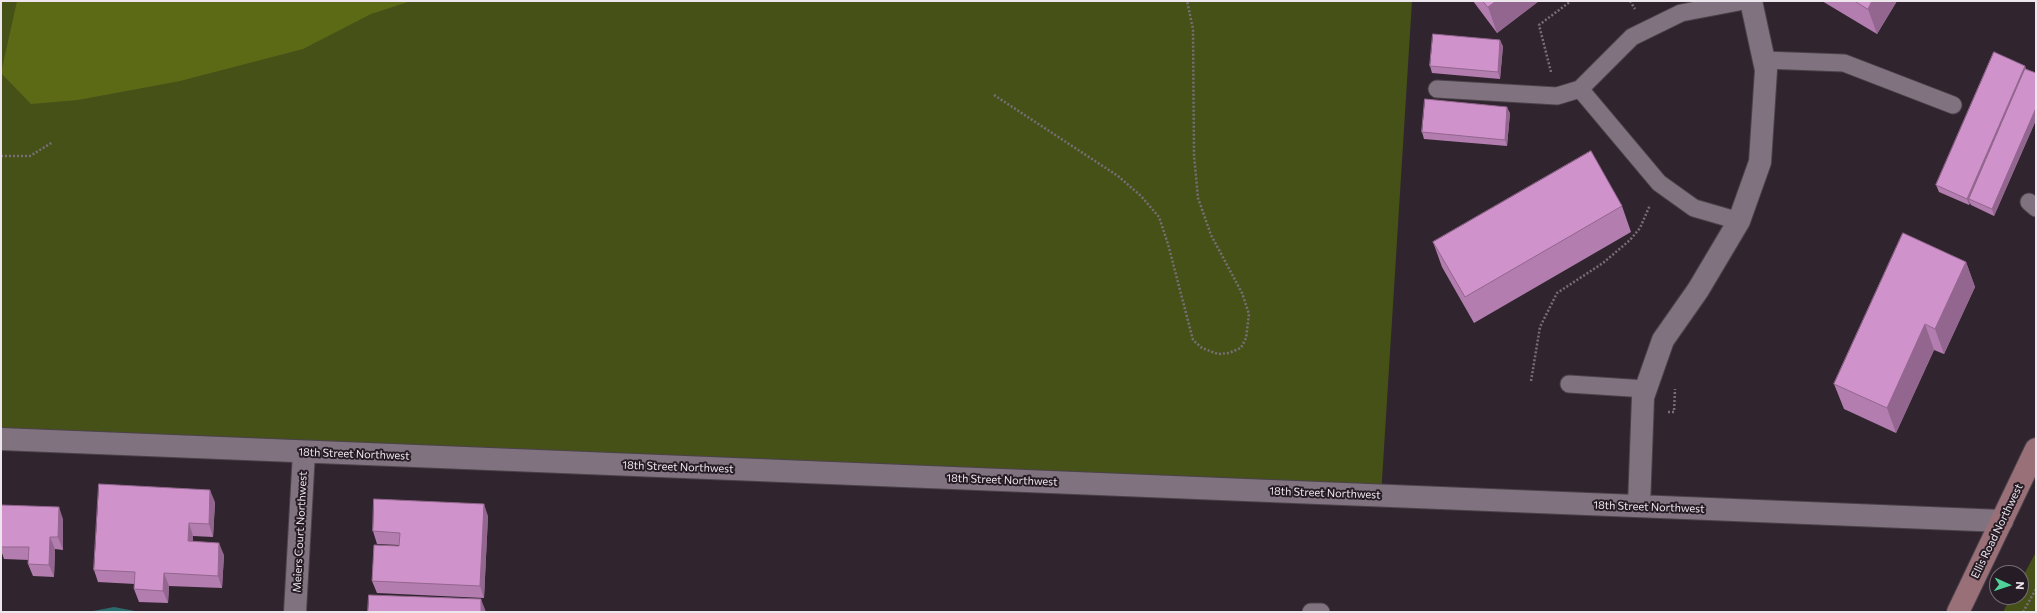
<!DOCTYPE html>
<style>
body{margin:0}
#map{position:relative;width:2037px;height:613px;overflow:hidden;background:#30252f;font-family:Commissioner,sans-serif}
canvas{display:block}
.frame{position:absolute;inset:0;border:2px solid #eee6ed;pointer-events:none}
.north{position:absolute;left:1989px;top:565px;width:40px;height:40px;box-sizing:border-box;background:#261c25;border:1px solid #766d75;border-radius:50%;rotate:93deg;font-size:11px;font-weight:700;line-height:16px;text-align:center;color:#eee6ed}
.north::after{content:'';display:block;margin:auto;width:14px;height:18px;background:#50d398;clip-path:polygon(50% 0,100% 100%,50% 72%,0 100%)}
</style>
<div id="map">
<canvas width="2037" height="613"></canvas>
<div class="frame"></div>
<div class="north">N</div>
</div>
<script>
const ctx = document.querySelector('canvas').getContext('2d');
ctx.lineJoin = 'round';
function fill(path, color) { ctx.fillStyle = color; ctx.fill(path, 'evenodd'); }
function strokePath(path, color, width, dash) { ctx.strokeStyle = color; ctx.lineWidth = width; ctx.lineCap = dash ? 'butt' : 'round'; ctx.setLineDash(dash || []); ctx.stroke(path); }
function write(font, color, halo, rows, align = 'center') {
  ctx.font = font + ' Commissioner,sans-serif'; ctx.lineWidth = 4; ctx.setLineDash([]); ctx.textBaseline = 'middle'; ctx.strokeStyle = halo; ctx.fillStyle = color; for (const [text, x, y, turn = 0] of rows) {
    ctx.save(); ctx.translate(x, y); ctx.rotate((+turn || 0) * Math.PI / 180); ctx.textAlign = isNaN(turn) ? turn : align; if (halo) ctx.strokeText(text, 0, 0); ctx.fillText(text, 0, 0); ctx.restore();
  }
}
fill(new Path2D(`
 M1,1H1412L1381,496L1,439Z
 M2036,552V612H2003L2011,597H2021V580Z`), '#465118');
fill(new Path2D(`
 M17,1H411L371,14L303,49L180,81L78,100L31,104L1,73Z`), '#5c6a16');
fill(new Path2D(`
 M114,607L140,612H88Z`), '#2c6a6c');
const lane = new Path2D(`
 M1764,60L1844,63L1953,105
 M1437,89L1557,96L1580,89
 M2029,202L2036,208
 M1739,221L1694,208L1659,183L1580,89L1632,37L1681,13L1744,1
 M1569,384L1646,389
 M1311,612H1321`);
const street = new Path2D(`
 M1,439L2002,521
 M1639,506L1643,397L1663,340L1698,290L1739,221L1760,162L1766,70L1751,1
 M295,612L304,452`);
const secondary = new Path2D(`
 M1958,612L2036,449`);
strokePath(lane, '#4b424a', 19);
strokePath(street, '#4b424a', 24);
strokePath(secondary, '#4b424a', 24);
strokePath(new Path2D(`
 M1630,1L1635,9
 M1551,72L1539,25L1571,1
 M994,95L1118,176L1141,196L1159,217L1168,244L1193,340L1202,348L1218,354L1229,353L1241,348L1246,338L1249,314L1242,293L1211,235L1198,198L1194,155L1193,29L1187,1
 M1,156H30L53,142
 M1531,381L1540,327L1557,293L1603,263L1630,240L1640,228L1650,205
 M1668,412H1674L1675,389
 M2023,612L2036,589`), '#776e76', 2.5, [2, 2]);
strokePath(lane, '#80737f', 17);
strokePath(street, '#80737f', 22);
strokePath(secondary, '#9a7078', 22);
fill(new Path2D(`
 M1473,1H1539L1497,33Z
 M1822,1H1897L1877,34Z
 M1503,46L1500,79L1432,73L1430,66Z
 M2026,69L2036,73V120L1994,216L1971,205L1970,203L1969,205L1939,192L1936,185Z
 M1510,113L1507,146L1424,139L1422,132Z
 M1622,206L1631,232L1474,323L1442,267L1433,242Z
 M1966,262L1975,287L1944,354L1934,350L1896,433L1844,409L1834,384Z
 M215,502L213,537L193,536V541L224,555L222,588L169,586L168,603L139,602L134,589L135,584L98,582L94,570Z
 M1,505L63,519V550L55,549L54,577L33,576L28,564L29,560L4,559L1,550Z
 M488,516L484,598L377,593L372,581L399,546V545L377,544L373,531Z`), '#b37eaf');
fill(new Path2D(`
 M1496,1H1539L1497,33L1488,7Z
 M1872,1H1897L1877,34L1868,9Z
 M1500,40L1503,46L1500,79L1498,72Z
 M2025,66L2028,73L1969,199L1970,203L1969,205L1967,199Z
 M1507,107L1510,113L1507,146L1505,140Z
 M2036,108V120L1994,216L1992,209Z
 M1966,262L1975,287L1944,354L1935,329Z
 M1925,324L1934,350L1896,433L1887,408Z
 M210,490L215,502L213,537L209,524Z
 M484,504L488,516L484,598L480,586Z
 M59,507L63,519V550L58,537Z
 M189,523L193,536V553L188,541Z
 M50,537L55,549L54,577L49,565Z
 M219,543L224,555L222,588L218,576Z
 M164,573L169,586L168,603L163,591Z
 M481,599L486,612H481Z`), '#92668e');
const building = new Path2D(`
 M1483,1H1496L1488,7Z
 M1855,1H1872L1868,9Z
 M1433,34L1500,40L1498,72L1430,66Z
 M1994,52L2025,66L1967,199L1936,185Z
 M2025,69L2036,73V108L1992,209L1969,199Z
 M1425,99L1507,107L1505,140L1422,132Z
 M1591,151L1622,206L1465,297L1433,242Z
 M1903,233L1966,262L1935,329L1925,324L1887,408L1834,384Z
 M99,484L210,490L209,524L189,523L188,541L219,543L218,576L164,573L163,591L134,589L135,572L94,570Z
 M374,499L484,504L480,586L372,581L374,545L399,546L400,533L373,531Z
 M1,505L59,507L58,537H50L49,565L28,564L29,547H1Z
 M369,595L481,599V612H368Z`);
fill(building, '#d092cb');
strokePath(building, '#92668e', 1);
write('11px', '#eee6ed', '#261c25', [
 ["18th Street Northwest",354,454,2],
 ["18th Street Northwest",678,467,2],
 ["18th Street Northwest",1002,480,2],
 ["18th Street Northwest",1325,493,2],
 ["18th Street Northwest",1649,507,2],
 ["Ellis Road Northwest",1997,531,-64],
 ["Meiers Court Northwest",300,532,-87]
]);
</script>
